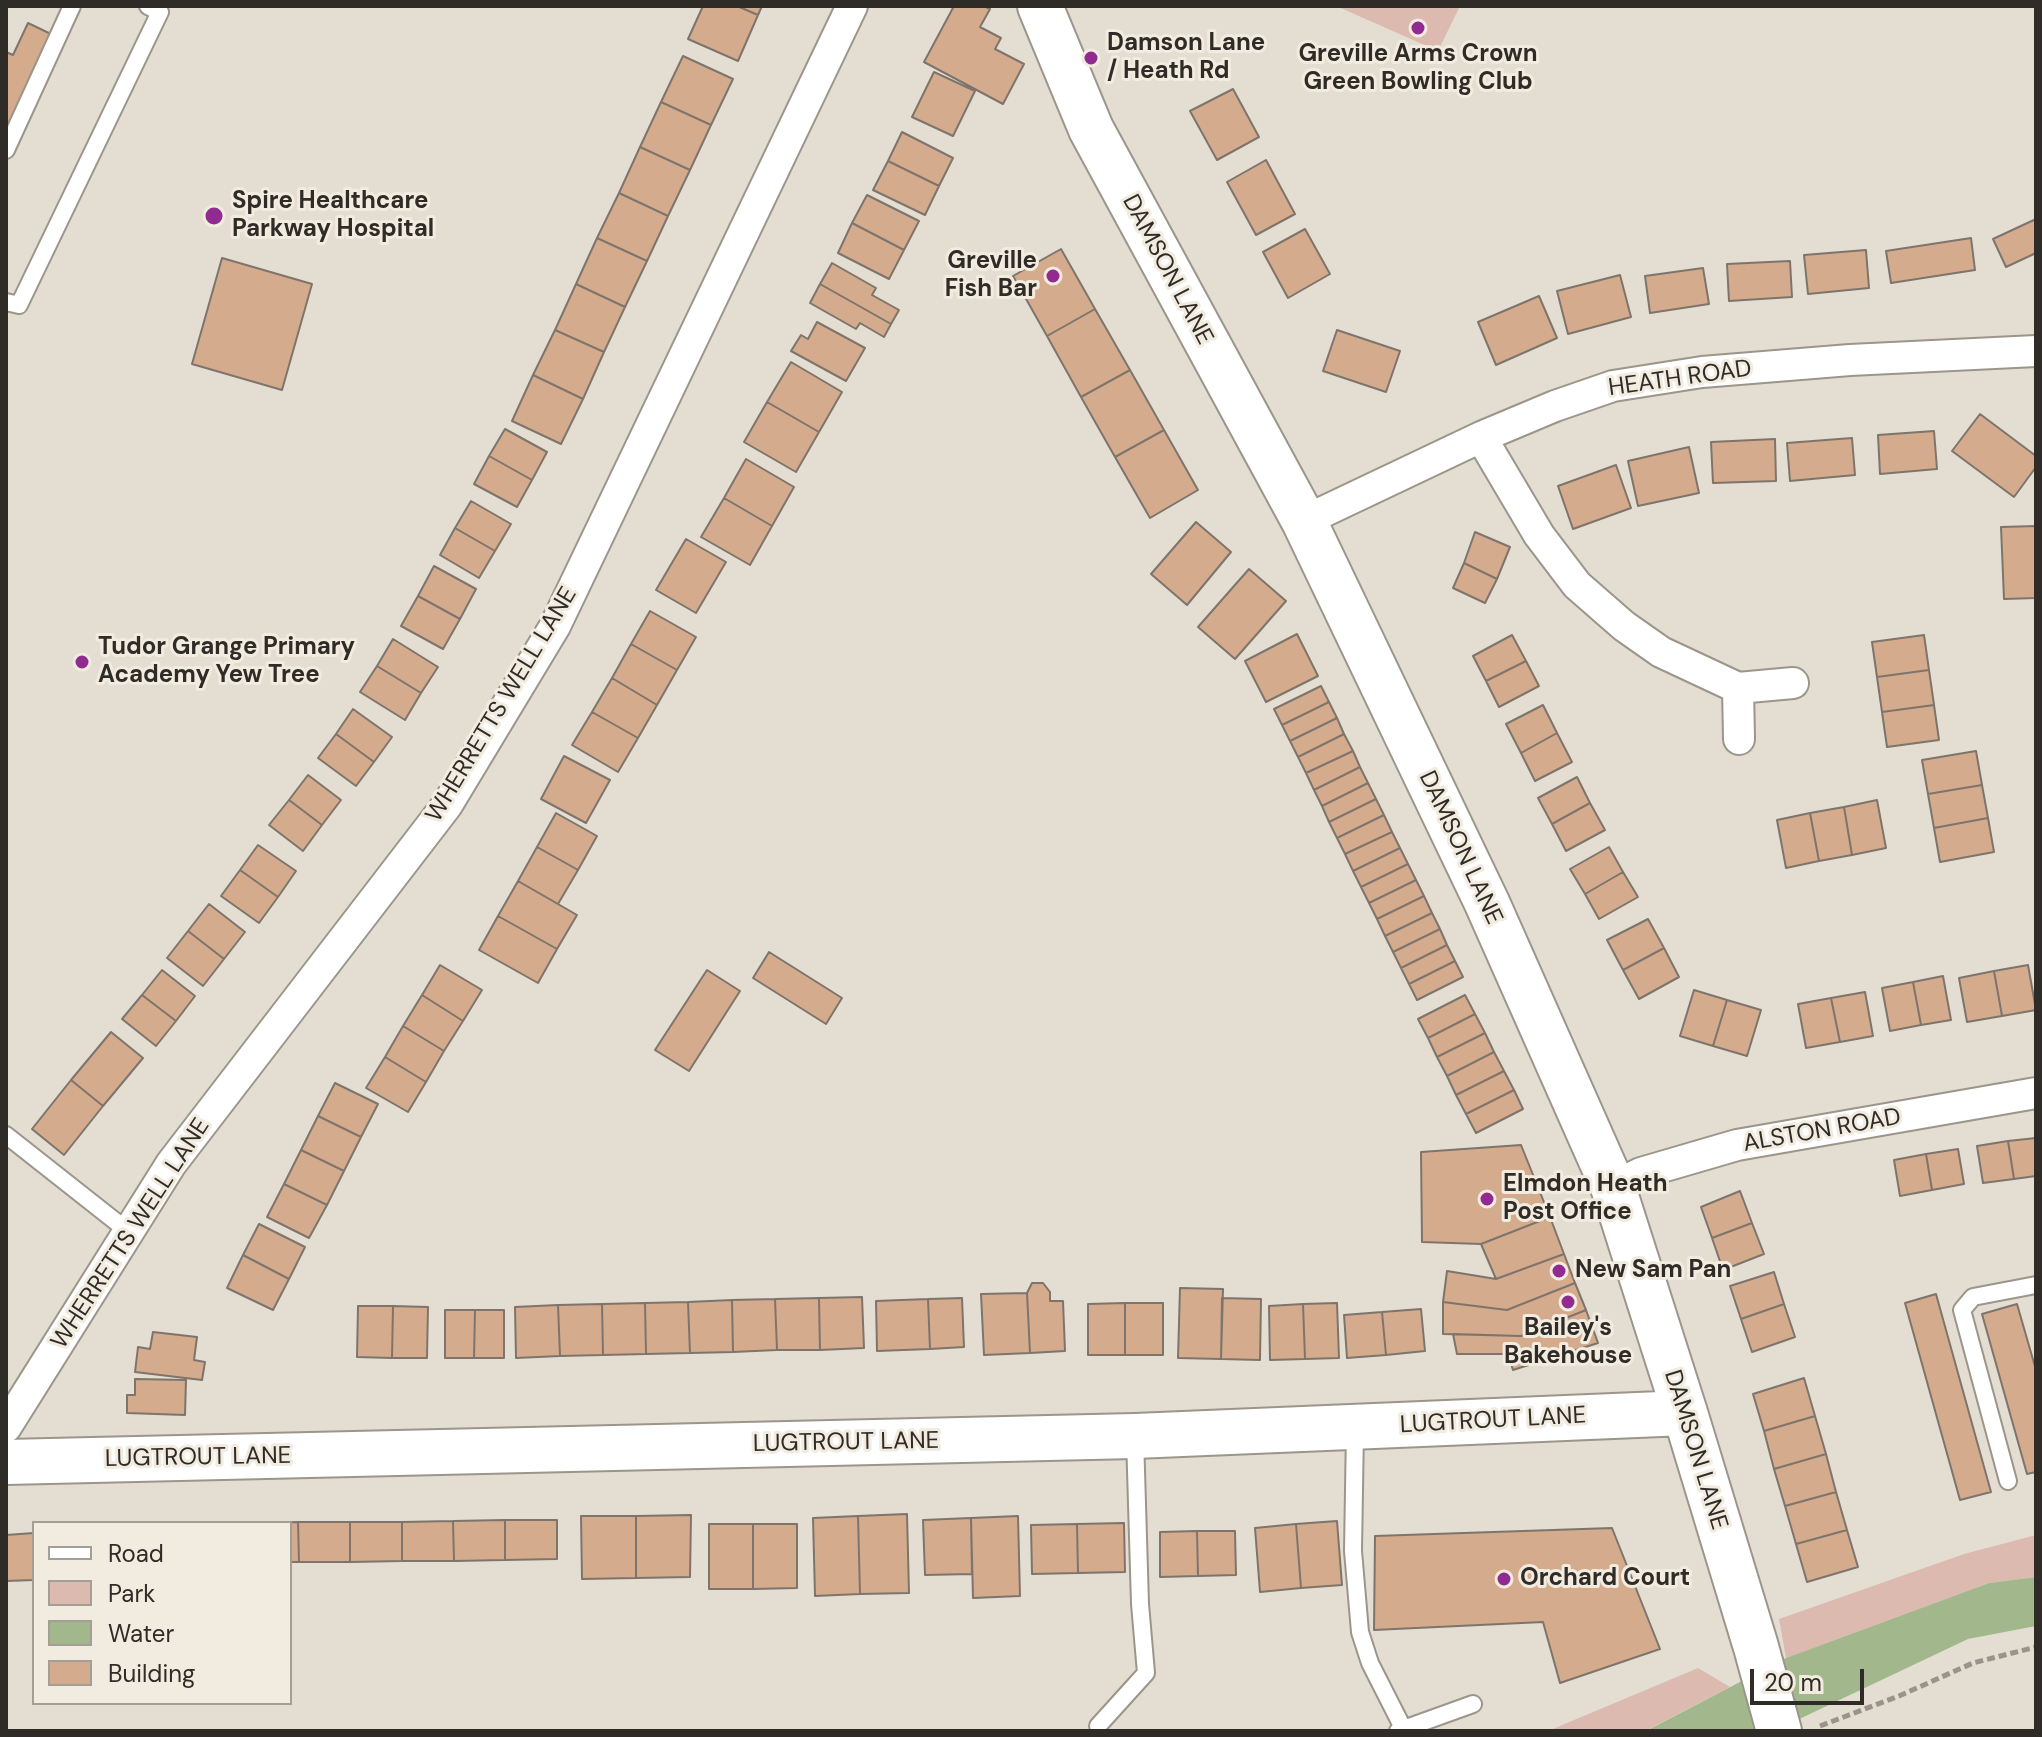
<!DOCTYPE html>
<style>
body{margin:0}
#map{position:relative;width:2042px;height:1737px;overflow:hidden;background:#e4ded2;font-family:"DM Sans",sans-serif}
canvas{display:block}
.frame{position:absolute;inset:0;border:8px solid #2f2c28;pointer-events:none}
.legend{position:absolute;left:32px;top:1521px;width:260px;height:184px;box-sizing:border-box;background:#f2ebdf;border:2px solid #a49f96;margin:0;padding:10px 14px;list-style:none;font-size:24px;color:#2f2c28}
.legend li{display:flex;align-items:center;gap:16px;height:40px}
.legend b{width:40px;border:2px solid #a49f96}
.scale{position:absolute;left:1750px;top:1669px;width:114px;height:36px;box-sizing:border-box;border:4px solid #2f2c28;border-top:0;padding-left:10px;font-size:24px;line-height:28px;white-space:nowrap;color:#2f2c28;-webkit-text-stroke:6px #f2ebdf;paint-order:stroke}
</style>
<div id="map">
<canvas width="2042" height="1737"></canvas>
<div class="frame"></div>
<ul class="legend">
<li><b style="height:10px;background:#fff"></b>Road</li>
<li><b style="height:22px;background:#dcbab0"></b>Park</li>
<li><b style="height:22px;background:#a3b78d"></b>Water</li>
<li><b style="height:22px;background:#d4ac8d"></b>Building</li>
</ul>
<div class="scale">20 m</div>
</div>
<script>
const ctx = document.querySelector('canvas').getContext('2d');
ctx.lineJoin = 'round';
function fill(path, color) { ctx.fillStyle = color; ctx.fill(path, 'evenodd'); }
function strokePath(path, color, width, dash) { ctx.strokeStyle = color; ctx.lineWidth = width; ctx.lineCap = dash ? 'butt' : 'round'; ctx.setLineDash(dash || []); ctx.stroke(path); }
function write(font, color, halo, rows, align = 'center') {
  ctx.font = font + ' "DM Sans",sans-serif'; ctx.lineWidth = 6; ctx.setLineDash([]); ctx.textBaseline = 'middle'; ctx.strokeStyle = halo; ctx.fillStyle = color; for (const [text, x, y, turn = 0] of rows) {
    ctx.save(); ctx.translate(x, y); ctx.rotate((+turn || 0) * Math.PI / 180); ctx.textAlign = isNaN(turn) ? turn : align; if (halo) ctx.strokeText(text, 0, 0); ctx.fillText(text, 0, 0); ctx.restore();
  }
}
fill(new Path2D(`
 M1336,6H1460L1438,51Z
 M2036,1535V1577L1989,1583L1786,1658L1779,1619L1964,1554Z
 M1698,1668L1730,1687L1645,1731H1548Z`), '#dcbab0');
fill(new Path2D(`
 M2036,1577V1626L1968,1639L1774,1731H1646L1786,1658L1989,1583Z`), '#a3b78d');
const building = new Path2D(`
 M703,6H737L758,15L738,61L688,39Z
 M737,6H762L758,15Z
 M954,6H984L990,9L980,27L1001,38L995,49L1024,64L1003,104L924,62Z
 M28,23L53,35L6,133V52L13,55Z
 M683,56L733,79L711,125L661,102Z
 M934,72L975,91L953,136L912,117Z
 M1233,89L1259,137L1217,160L1190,111Z
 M661,102L711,125L690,170L640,147Z
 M902,132L953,158L939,186L888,161Z
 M640,147L690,170L668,216L619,193Z
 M1266,160L1295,214L1256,235L1227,182Z
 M888,161L939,186L925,215L873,190Z
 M619,193L668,216L647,261L597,238Z
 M867,195L919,221L904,250L852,223Z
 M2036,219V253L2006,267L1993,239Z
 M852,223L904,250L889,279L838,253Z
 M1305,229L1330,274L1288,298L1263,252Z
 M597,238L647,261L625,307L576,284Z
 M1971,238L1975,270L1891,283L1886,251Z
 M1061,249L1095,309L1047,336L1013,276Z
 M1866,250L1869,288L1808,294L1804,255Z
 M222,258L312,284L282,390L192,364Z
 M1790,261L1792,297L1729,301L1727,264Z
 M832,263L876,288L872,295L899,310L891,324L820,284Z
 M1703,268L1709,304L1650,313L1645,276Z
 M1620,275L1631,317L1568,334L1557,291Z
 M576,284L625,307L604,352L555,330Z
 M820,284L891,324L884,337L860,323L856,329L810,303Z
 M1539,296L1557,338L1496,365L1478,322Z
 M1095,309L1130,370L1081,397L1047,336Z
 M817,322L865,348L846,381L791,351L801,335L808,339Z
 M555,330L604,352L583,399L533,375Z
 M1337,330L1400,351L1386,392L1323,371Z
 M791,362L842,392L819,432L767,402Z
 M1130,370L1164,430L1115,457L1081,397Z
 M533,375L583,399L561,444L512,421Z
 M767,402L819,432L796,472L744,442Z
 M1980,414L2036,456V467L2014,497L1952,451Z
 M505,429L547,452L532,480L489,456Z
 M1164,430L1198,490L1150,518L1115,457Z
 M1934,431L1937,469L1880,474L1878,435Z
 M1852,438L1855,475L1790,481L1787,443Z
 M1775,439L1776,481L1713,483L1711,442Z
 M1689,447L1699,493L1638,506L1628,461Z
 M489,456L532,480L517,507L474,484Z
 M746,459L794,487L772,526L724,498Z
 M1616,465L1631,508L1573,529L1558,486Z
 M724,498L772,526L750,565L701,537Z
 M471,501L511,524L495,551L455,528Z
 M1196,522L1231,552L1187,605L1151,574Z
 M2036,526V598L2004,599L2001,527Z
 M455,528L495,551L479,578L440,555Z
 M1475,532L1510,547L1497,579L1464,563Z
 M686,539L726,562L696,613L656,590Z
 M1464,563L1497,579L1485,603L1453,588Z
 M434,566L476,589L460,619L418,596Z
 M1249,569L1286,601L1235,659L1198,627Z
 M418,596L460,619L443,649L401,626Z
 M650,611L696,637L677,670L631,644Z
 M1297,634L1318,676L1266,702L1245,661Z
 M1512,635L1526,661L1486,681L1473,656Z
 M1924,635L1929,670L1877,677L1872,642Z
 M393,639L438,667L421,693L377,666Z
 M631,644L677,670L657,705L612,678Z
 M1526,661L1539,686L1499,707L1486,681Z
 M377,666L421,693L405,720L360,692Z
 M1929,670L1934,705L1882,712L1877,677Z
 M612,678L657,705L638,738L592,712Z
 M1321,686L1329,702L1282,725L1274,709Z
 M1329,702L1337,718L1290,741L1282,725Z
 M1543,705L1557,733L1521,753L1506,724Z
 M1934,705L1939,740L1887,747L1882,712Z
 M353,709L392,737L374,762L336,734Z
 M592,712L638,738L618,772L572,745Z
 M1337,718L1344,734L1298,757L1290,741Z
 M1557,733L1572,762L1535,781L1521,753Z
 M336,734L374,762L356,786L318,758Z
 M1344,734L1353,751L1306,773L1298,757Z
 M1353,751L1360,767L1314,790L1306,773Z
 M1976,751L1982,785L1928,794L1922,760Z
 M564,756L610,780L586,823L541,799Z
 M1360,767L1368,783L1322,806L1314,790Z
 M308,775L341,800L322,825L289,800Z
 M1577,777L1590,803L1552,824L1538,798Z
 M1368,783L1376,799L1329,822L1322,806Z
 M1982,785L1988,818L1934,828L1928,794Z
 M1376,799L1384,815L1337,838L1329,822Z
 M289,800L322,825L303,851L269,825Z
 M1877,800L1886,848L1852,855L1844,807Z
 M1590,803L1605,830L1566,851L1552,824Z
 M1844,807L1852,855L1819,861L1810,813Z
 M556,813L597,836L578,870L537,847Z
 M1810,813L1819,861L1786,868L1777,820Z
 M1384,815L1392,832L1345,854L1337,838Z
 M1988,818L1994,852L1940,862L1934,828Z
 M1392,832L1400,848L1353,871L1345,854Z
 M258,845L296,871L278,897L240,870Z
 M537,847L578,870L558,904L518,881Z
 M1609,847L1623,872L1585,894L1570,869Z
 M1400,848L1408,864L1361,887L1353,871Z
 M1408,864L1416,880L1369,903L1361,887Z
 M240,870L278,897L259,923L221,896Z
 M1623,872L1638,897L1599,919L1585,894Z
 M1416,880L1424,896L1377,919L1369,903Z
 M518,881L577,915L557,949L498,916Z
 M1424,896L1432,913L1385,936L1377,919Z
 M209,904L245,932L224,959L188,931Z
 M1432,913L1440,929L1393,952L1385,936Z
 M498,916L557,949L538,983L479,950Z
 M1648,919L1664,948L1623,970L1607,940Z
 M1440,929L1447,945L1401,968L1393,952Z
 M188,931L224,959L203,986L167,958Z
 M1447,945L1455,961L1409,984L1401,968Z
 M1664,948L1679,977L1639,999L1623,970Z
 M769,952L842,998L826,1024L753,978Z
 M1455,961L1463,977L1417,1000L1409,984Z
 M440,965L482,990L463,1021L422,995Z
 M2028,965L2036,1010L2002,1016L1994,971Z
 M162,970L195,996L176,1021L142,995Z
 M707,970L740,991L689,1071L655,1050Z
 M1994,971L2002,1016L1967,1022L1959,978Z
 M1943,976L1951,1020L1921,1025L1913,982Z
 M1913,982L1921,1025L1890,1031L1882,988Z
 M1694,990L1727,1000L1713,1046L1680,1036Z
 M1865,992L1873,1036L1840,1042L1831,998Z
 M142,995L176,1021L156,1046L122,1019Z
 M422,995L463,1021L444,1051L403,1026Z
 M1465,995L1475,1014L1428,1038L1418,1019Z
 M1831,998L1840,1042L1806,1048L1798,1004Z
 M1727,1000L1761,1010L1747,1056L1713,1046Z
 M1475,1014L1485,1033L1437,1057L1428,1038Z
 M403,1026L444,1051L426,1082L385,1057Z
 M111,1032L143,1058L103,1106L71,1080Z
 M1485,1033L1494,1052L1447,1076L1437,1057Z
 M1494,1052L1504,1071L1456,1095L1447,1076Z
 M385,1057L426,1082L408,1112L366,1088Z
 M1504,1071L1514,1090L1466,1114L1456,1095Z
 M71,1080L103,1106L64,1155L32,1129Z
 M335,1083L378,1104L361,1137L318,1116Z
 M1514,1090L1523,1109L1476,1133L1466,1114Z
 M318,1116L361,1137L344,1171L301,1150Z
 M2036,1138V1176L2014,1179L2008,1141Z
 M2008,1141L2014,1179L1983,1183L1977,1146Z
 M1521,1145L1550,1217L1481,1244L1422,1242L1421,1152Z
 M1958,1149L1964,1184L1932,1190L1926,1154Z
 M301,1150L344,1171L327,1205L284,1184Z
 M1926,1154L1932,1190L1900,1196L1894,1160Z
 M284,1184L327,1205L309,1238L267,1217Z
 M1740,1191L1752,1223L1712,1238L1701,1207Z
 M1550,1217L1564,1254L1496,1279L1481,1244Z
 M1752,1223L1764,1254L1723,1270L1712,1238Z
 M259,1224L305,1247L289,1279L243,1255Z
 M1564,1254L1575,1283L1507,1310L1443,1302L1447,1271L1496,1279Z
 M243,1255L289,1279L273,1310L227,1288Z
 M1774,1272L1784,1304L1741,1319L1730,1286Z
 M1032,1283H1043L1050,1292V1301H1063L1065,1351L1030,1353L1027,1293Z
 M1575,1283L1586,1310L1521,1336L1443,1334V1302L1507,1310Z
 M1180,1288L1223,1289L1221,1359L1178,1358Z
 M1027,1293L1030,1353L984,1355L981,1294Z
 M1936,1294L1991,1492L1960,1500L1905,1303Z
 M862,1297L864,1348L820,1350L819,1298Z
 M819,1298L820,1350H777L775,1299Z
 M962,1298L964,1347L930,1349L928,1299Z
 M1222,1298L1261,1299L1260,1360L1221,1359Z
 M775,1299L777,1350L733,1352L732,1300Z
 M928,1299L930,1349L877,1351L876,1301Z
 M732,1300L733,1352L690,1353L688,1302Z
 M688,1302L690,1353L646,1354L645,1303Z
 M645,1303L646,1354L603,1355L602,1304Z
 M1125,1303H1163V1355H1125Z
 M1125,1303V1355H1088V1304Z
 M1337,1303L1339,1358L1305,1359L1303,1304Z
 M602,1304L603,1355L560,1356L558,1305Z
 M1303,1304L1305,1359L1270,1360L1269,1306Z
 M1784,1304L1795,1337L1752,1352L1741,1319Z
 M2017,1304L2036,1370V1472L2027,1474L1982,1314Z
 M558,1305L560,1356L516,1358L515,1307Z
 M358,1306H393L392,1358L357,1357Z
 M393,1306L428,1307L427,1358H392Z
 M1421,1309L1425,1351L1386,1355L1382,1312Z
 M445,1310H475L474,1358H445Z
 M475,1310H504V1358H474Z
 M1586,1310L1598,1343L1513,1370L1508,1354H1457L1453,1334L1521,1336Z
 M1382,1312L1386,1355L1347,1358L1344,1315Z
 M153,1332L197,1337L194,1360L205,1362L202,1380L135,1372L138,1347L150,1349Z
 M1804,1378L1815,1416L1764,1431L1753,1394Z
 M135,1379L186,1380L185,1415L127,1413V1395H135Z
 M1815,1416L1826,1454L1774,1469L1764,1431Z
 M1826,1454L1836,1492L1785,1506L1774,1469Z
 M1836,1492L1847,1530L1796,1544L1785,1506Z
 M907,1514L909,1593L860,1594L858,1516Z
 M691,1515L690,1577L636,1578V1516Z
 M581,1516H636V1578L582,1579Z
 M858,1516L860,1594L815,1596L813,1518Z
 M1018,1516L1020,1596L973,1598L971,1518Z
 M971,1518L972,1574L925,1575L923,1520Z
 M505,1520H557V1559L505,1560Z
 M505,1520V1560L454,1561L453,1521Z
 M453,1521L454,1561H402V1522Z
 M1337,1521L1342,1585L1301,1588L1296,1524Z
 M298,1522L299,1562H290V1523H258Z
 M298,1522H350V1562H299Z
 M350,1522H402V1561L350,1562Z
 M1124,1523L1125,1572L1078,1573L1077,1524Z
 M709,1524H753V1589H709Z
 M753,1524H797V1588L753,1589Z
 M1077,1524L1078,1573L1032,1574L1031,1525Z
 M1296,1524L1301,1588L1260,1592L1255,1528Z
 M1612,1528L1660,1649L1560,1683L1543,1622L1374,1630L1375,1536Z
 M1847,1530L1858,1567L1807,1582L1796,1544Z
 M1197,1531H1235L1236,1575L1198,1576Z
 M1197,1531L1198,1576L1160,1577V1532Z
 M34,1533V1580L6,1581V1535Z`);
fill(building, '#d4ac8d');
strokePath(building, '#7e746c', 2);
const lane = new Path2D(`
 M6,150L72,6
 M6,302L19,305L160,12L148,6
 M6,1135L129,1232
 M1355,1429L1353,1551L1360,1632L1370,1663L1403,1728
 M2008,1481L1962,1310L1973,1297L2036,1285
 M1098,1726L1146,1673L1140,1604L1135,1437
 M1398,1731L1473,1704`);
const street = new Path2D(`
 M1481,437L1539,535L1577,585L1624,626L1661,652L1738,688L1793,683
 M1304,521L1481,437L1555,406L1613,386L1702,372L1850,360L2036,351
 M1738,688L1739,739
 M1613,1187L1641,1173L1737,1145L2036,1093
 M6,1427L171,1164L447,805L555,626L852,6`);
const secondary = new Path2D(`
 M1040,6L1091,129L1304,521L1487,903L1613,1187L1685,1413L1756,1647L1779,1731
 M6,1462L1135,1436L1685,1413`);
strokePath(lane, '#9b958a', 20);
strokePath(street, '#9b958a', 34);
strokePath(secondary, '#9b958a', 48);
strokePath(new Path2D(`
 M1820,1726L1899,1696L1973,1663L2036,1647`), '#98948b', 5, [8, 4]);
strokePath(lane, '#fff', 16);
strokePath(street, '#fff', 30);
strokePath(secondary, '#fff', 44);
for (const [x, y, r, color] of [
 [1418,28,8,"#912b91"],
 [1091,58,8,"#912b91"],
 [214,216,10,"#912b91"],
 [1053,276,8,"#912b91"],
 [82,662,8,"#912b91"],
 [1487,1199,8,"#912b91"],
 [1559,1271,8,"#912b91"],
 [1568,1302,8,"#912b91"],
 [1504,1579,8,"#912b91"]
]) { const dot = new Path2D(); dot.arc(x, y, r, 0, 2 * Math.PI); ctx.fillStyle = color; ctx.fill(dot); strokePath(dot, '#f2ebdf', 3); }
write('bold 24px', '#2f2c28', '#f2ebdf', [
 ["Damson Lane",1107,44],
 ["/ Heath Rd",1107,72],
 ["Greville Arms Crown",1418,55,"center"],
 ["Green Bowling Club",1418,83,"center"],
 ["Spire Healthcare",232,202],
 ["Parkway Hospital",232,230],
 ["Greville",1037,262,"right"],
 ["Fish Bar",1037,290,"right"],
 ["Tudor Grange Primary",98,648],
 ["Academy Yew Tree",98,676],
 ["Elmdon Heath",1503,1185],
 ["Post Office",1503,1213],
 ["New Sam Pan",1575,1271],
 ["Bailey's",1568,1329,"center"],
 ["Bakehouse",1568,1357,"center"],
 ["Orchard Court",1520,1579]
], 'left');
write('24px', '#2f2c28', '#f2ebdf', [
 ["DAMSON LANE",1167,270,62],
 ["HEATH ROAD",1680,379,-8],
 ["WHERRETTS WELL LANE",502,705,-59],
 ["DAMSON LANE",1460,848,65],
 ["ALSTON ROAD",1822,1131,-10],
 ["WHERRETTS WELL LANE",131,1234,-57],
 ["LUGTROUT LANE",1493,1421,-3],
 ["LUGTROUT LANE",846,1443,-1],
 ["DAMSON LANE",1695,1450,73],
 ["LUGTROUT LANE",198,1458,-1]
]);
</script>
